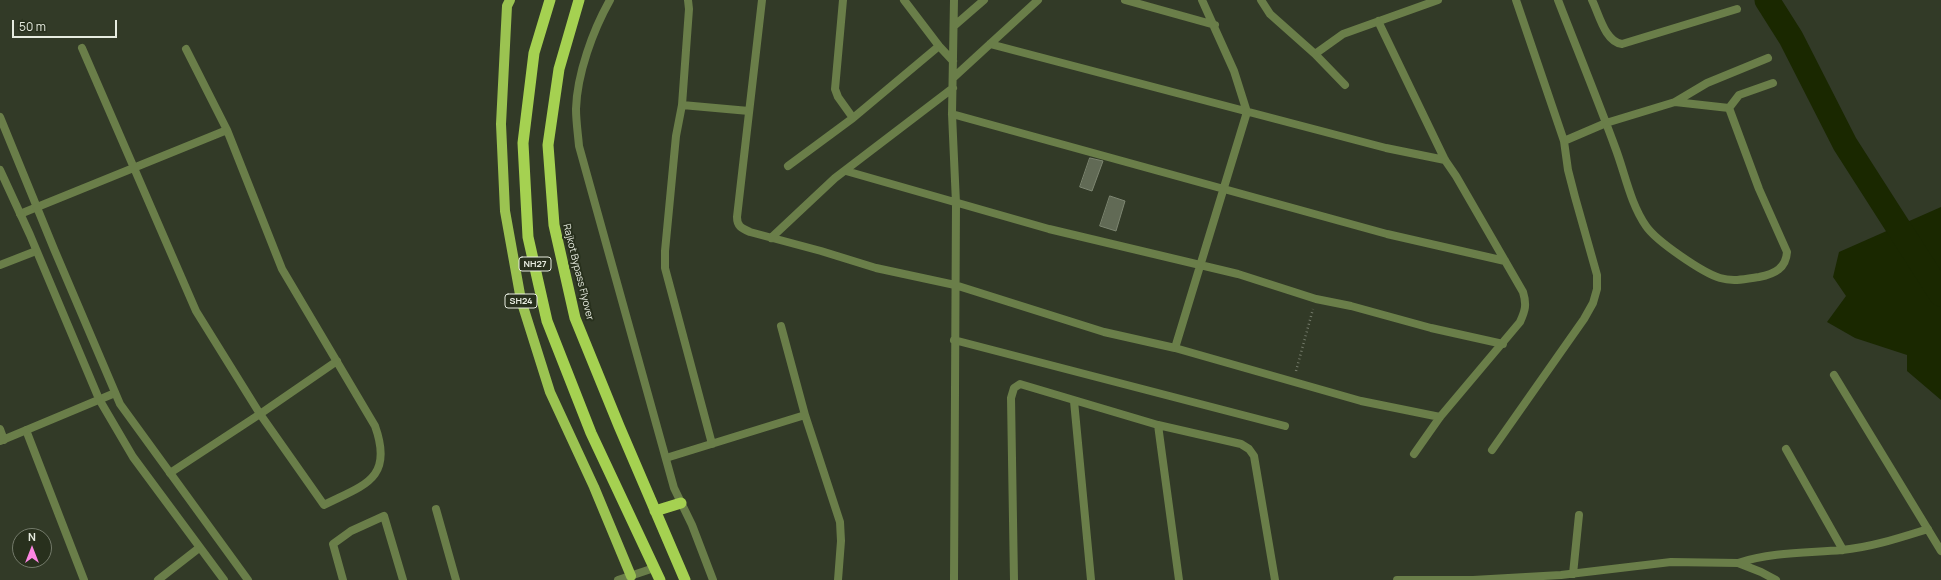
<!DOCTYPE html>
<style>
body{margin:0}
#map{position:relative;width:1941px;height:580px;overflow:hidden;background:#323a27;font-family:Manrope,sans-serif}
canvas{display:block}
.north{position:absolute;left:12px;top:528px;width:40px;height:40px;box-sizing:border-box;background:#28301d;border:1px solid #747b6b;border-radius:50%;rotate:0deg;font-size:11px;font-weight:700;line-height:16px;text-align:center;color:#e6ebdf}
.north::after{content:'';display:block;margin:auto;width:14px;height:18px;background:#fd86e3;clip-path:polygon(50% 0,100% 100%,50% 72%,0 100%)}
.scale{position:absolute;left:12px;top:20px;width:105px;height:18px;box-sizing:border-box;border:2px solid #e6ebdf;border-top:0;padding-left:5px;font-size:12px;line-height:14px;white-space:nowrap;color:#e6ebdf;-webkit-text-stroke:3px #28301d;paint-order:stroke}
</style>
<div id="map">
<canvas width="1941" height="580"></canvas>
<div class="north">N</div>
<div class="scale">50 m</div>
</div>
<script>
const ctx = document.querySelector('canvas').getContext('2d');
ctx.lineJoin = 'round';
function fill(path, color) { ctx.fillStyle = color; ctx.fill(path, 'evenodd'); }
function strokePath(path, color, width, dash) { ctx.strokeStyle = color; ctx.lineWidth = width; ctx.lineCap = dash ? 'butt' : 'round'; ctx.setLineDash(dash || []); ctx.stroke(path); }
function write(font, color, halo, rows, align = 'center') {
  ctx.font = font + ' Manrope,sans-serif'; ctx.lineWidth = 4; ctx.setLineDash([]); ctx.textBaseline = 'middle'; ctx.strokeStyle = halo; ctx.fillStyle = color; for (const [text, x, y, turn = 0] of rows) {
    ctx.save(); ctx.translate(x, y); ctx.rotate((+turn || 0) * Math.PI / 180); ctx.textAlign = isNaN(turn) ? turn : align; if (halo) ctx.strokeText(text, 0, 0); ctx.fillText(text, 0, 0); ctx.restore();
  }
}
fill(new Path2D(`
 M1941,207V400L1907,371V355L1855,338L1827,322L1846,296L1833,277L1839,252Z`), '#1a2800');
strokePath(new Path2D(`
 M1767,0L1791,38L1845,144L1941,294`), '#1a2800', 25);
const building = new Path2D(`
 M1090,158L1103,161L1092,191L1080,187Z
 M1110,196L1125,201L1116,231L1100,226Z`);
fill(building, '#616a55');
strokePath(building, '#7d8671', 1);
strokePath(new Path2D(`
 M1296,371L1313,309`), '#727968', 2.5, [1, 3]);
strokePath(new Path2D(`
 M688,0L689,9L682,105L676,136L665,251V268L712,444
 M762,0L737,217C737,226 741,228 750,232L821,251L876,268L955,285L1104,332L1175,348L1361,401L1440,417
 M843,0L835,89L838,97L853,118
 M904,0L939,46L953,61
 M1125,0L1215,25
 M1261,0L1270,14L1315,54L1345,85
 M1558,0C1577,49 1597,98 1615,147C1625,173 1630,203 1646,226C1656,241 1703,273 1720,278C1733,282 1746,279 1759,277C1775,274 1786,268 1787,252L1759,189L1729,108
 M1592,0C1599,14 1605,42 1622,44L1737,9
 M1378,21L1445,160L1456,176L1523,292C1527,305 1525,311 1520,322L1440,417L1414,454
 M954,26L984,0
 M990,44L1386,148L1445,160
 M82,48L196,311L260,414L324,505C364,485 394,479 375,426L282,269L227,130L186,49
 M1315,54L1343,34L1438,0
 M953,78L1038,0
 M1675,102L1729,108L1739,95L1773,83
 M682,105L749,111
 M952,114L1387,234L1505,261
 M1564,141L1606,123L1675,102L1707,83L1768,58
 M788,166L853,118L939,46
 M846,171L1049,229L1238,274L1316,299L1351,306L1431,328L1503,344
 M20,214L227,130
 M771,238L835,178L953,88
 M0,265L36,251
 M781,326L805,415L840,522L841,541L838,580
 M954,340L1285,426
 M1175,348L1247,112L1234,71L1202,0
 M1834,375L1941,551
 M1074,401L1091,580
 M1158,425L1179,580
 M0,429L4,440
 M26,430L84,580
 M0,441L115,393
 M1786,449L1843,550
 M1492,450L1584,319L1593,303L1597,289V275L1575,197L1568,170L1564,141L1516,0
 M666,458L805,415
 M170,473L260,414L337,361
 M436,509L456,580
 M1738,563C1772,552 1807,553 1842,550C1872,547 1899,538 1928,529
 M1573,574L1579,515
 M158,580L199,548
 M343,580L333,544L351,531L384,516L403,580
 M954,580L956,203L952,114L954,0
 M1014,580L1011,398L1014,388L1020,384L1158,425L1241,444L1249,449L1254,456L1275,580
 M1397,580H1473L1561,575L1671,562L1738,563L1761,572L1776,580`), '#6a7e49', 8);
strokePath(new Path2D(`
 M610,0C593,30 577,74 576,109C576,121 578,134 579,146L674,488L692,525L713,580
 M0,117L54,249L120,404L248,580
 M0,170L30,235L99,399L133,457L224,580
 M618,580L654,568`), '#6a7e49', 8);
strokePath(new Path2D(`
 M510,0L507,6L501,124L505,211L521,300L550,392L594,487L631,576`), '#9bc351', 10);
strokePath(new Path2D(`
 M550,0L534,53L523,143L528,237L547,321L591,433L660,580
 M579,0L559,69L548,145L554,225L575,318L619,426L685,580
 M655,511L681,503`), '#a5d151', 11);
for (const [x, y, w] of [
 [535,264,32],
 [521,301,32]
]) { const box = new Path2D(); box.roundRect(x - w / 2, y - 7, w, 14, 3); ctx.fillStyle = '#28301d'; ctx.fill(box); strokePath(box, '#e6ebdf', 1); }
write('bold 9px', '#e6ebdf', null, [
 ["NH27",535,264],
 ["SH24",521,301]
]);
write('10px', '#e6ebdf', '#28301d', [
 ["Rajkot Bypass Flyover",578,272,76]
]);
</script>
